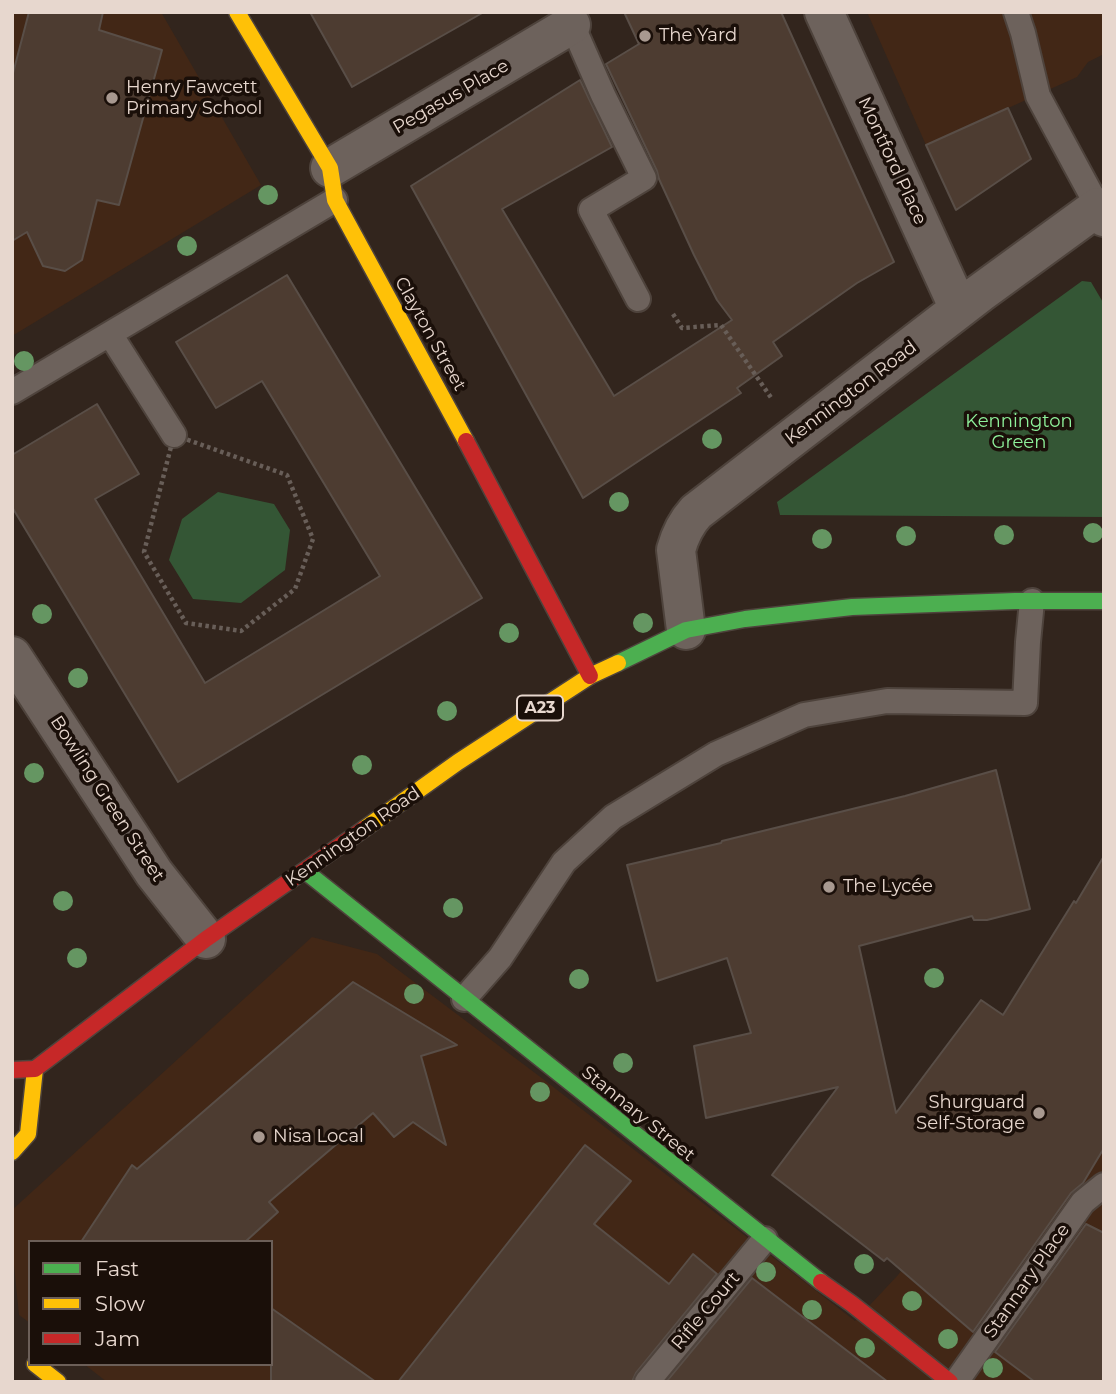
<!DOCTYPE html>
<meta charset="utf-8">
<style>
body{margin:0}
#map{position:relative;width:1116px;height:1394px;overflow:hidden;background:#32251d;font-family:Montserrat,sans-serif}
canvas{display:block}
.frame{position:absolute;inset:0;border:14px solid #e7d7ce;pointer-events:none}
.legend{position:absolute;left:28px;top:1240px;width:245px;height:126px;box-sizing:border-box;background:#1a0f09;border:2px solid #6c5f58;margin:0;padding:9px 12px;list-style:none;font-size:21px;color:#e7d7ce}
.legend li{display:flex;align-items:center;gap:14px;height:35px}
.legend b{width:35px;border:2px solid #6c5f58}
</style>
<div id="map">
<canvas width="1116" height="1394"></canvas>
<div class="frame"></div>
<ul class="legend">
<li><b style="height:9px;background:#4caf50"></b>Fast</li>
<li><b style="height:9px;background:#ffc107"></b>Slow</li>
<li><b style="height:9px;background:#c62828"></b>Jam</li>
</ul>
</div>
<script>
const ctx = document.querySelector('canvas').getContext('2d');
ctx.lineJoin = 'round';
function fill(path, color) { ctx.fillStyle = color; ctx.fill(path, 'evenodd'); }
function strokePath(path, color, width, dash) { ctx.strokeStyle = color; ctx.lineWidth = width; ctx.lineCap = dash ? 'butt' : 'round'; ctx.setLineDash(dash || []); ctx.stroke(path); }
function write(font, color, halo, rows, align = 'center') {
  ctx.font = font + ' Montserrat,sans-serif'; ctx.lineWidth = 7; ctx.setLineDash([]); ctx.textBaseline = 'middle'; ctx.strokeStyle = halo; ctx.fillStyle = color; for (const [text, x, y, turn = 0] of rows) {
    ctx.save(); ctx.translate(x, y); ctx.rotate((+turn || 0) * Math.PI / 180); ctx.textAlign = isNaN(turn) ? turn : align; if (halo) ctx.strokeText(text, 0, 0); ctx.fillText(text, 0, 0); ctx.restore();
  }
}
fill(new Path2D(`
 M12,12H161L261,185L12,336Z
 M867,12H1104V54L1088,62L1077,77L926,145Z
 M312,937L377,954L543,1079L855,1321L898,1275L987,1158L1104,949V1382H107L84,1364H271V1242H30V1323L19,1315L12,1245V1210Z`), '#422716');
fill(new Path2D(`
 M1082,281L1091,282L1104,304V517L780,515L777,502Z
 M218,492L274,504L290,530L285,570L241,603L193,599L169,560L182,519Z`), '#345635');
const building = new Path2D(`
 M29,12H103L99,30L162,50L119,205L97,200L82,260L65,271L43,266L27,232L12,241V77Z
 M310,12H484L352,87Z
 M624,12H781L894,262L857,283L773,342L782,356L737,388L741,393L583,498L411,186L580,80L612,147L502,209L614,396L732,320L717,300L694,255L659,179L657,171L606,64L639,44Z
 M1008,108L1031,159L956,210L926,145Z
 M287,275L482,598L178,782L12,507V455L97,404L139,474L95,499L205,683L380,576L262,381L216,408L176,342Z
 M996,770L1030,909L987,920H974L972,916L859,946L896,1113L981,1000L1003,1015L1074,901L1076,903L1104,856V1148L1083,1183L1071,1193L973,1332L887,1258L884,1261L772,1175L838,1087L706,1118L694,1046L751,1033L727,958L657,981L627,865L721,843L722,841L905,796Z
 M353,982L457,1045L421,1056L446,1145L413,1122L394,1137L373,1113L269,1202L278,1212L245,1242H81L132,1165L137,1169Z
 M585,1145L631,1181L594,1224L669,1284L693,1254L717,1274L636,1373L632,1382H398Z
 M1086,1224L1104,1233V1382H1035L995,1352Z
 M752,1278L888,1382H666Z
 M271,1308L376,1382H271Z`);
fill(building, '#4d3c31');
strokePath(building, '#594e47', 2);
const lane = new Path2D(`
 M1016,12L1023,33L1038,96L1098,207
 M567,13L603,95L644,178L591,210L638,299
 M110,334L174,435
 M12,392L335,200
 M464,999L500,958L564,862L613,817L716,754L804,715L887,701L1025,703L1028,642L1032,601
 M647,1382L765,1239
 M956,1382L1083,1202L1104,1185`);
const street = new Path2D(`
 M824,12L959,309
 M330,168L571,25
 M686,630L676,550C680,535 685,524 696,512L980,293L1098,207L1104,217
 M12,656L154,873L206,939`);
const fast = new Path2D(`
 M618,663L686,630L745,619L852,607L1015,601H1104
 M305,871L821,1282`);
const slow = new Path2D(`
 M237,12L330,168L335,200L466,441
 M364,829L458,762L590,676L618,663
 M12,1152L28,1134L35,1069
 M35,1364L58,1382`);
const jam = new Path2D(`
 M466,441L590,676
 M12,1070L35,1069L206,939L364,829
 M821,1282L852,1304L950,1382`);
strokePath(lane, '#4e433c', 28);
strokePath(street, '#4e433c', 42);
strokePath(fast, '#4e433c', 19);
strokePath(slow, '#4e433c', 19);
strokePath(jam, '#4e433c', 19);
strokePath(new Path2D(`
 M673,314L682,328L721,325L772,399
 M174,435L287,475L313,539L295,589L241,631L186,623L144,552Z`), '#685e58', 4.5, [3.5, 3.5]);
strokePath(lane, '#6d625c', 24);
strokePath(street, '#6d625c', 38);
strokePath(fast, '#4caf50', 16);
strokePath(slow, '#ffc107', 16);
strokePath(jam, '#c62828', 16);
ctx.fillStyle = '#659662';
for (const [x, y] of [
 [268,195],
 [187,246],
 [24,361],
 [712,439],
 [619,502],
 [1093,533],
 [1004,535],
 [906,536],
 [822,539],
 [42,614],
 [643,623],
 [509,633],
 [78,678],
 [447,711],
 [362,765],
 [34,773],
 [63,901],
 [453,908],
 [77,958],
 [934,978],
 [579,979],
 [414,994],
 [623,1063],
 [540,1092],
 [864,1264],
 [766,1272],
 [912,1301],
 [812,1310],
 [948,1339],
 [865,1348],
 [993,1368]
]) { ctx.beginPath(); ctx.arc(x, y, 10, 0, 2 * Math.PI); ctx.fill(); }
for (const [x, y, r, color] of [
 [645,36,7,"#a89990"],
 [112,98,7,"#a89990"],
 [829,887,7,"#a89990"],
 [1039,1113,7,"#a89990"],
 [259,1137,7,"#a89990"]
]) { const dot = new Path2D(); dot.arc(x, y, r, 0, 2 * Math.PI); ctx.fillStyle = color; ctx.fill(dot); strokePath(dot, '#1a0f09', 2.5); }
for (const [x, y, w] of [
 [540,708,46]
]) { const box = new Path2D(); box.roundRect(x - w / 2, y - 12.5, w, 25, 5); ctx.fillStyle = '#1a0f09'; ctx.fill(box); strokePath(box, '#e7d7ce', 2); }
write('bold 16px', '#e7d7ce', null, [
 ["A23",540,708]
]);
write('18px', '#e7d7ce', '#1a0f09', [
 ["The Yard",659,36],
 ["Henry Fawcett",126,88],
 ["Primary School",126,109],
 ["The Lycée",843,887],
 ["Shurguard",1025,1103,"right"],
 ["Self-Storage",1025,1124,"right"],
 ["Nisa Local",273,1137]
], 'left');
write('18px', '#e7d7ce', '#1a0f09', [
 ["Pegasus Place",451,97,-30],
 ["Montford Place",892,161,65],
 ["Clayton Street",430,334,61],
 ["Kennington Road",851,393,-37],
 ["Bowling Green Street",107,799,57],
 ["Kennington Road",353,837,-35],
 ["Stannary Street",638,1114,39],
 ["Stannary Place",1027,1281,-55],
 ["Rifle Court",706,1311,-50]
]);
write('18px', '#8ff29b', '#1a0f09', [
 ["Kennington",1019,422],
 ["Green",1019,443]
]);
</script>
